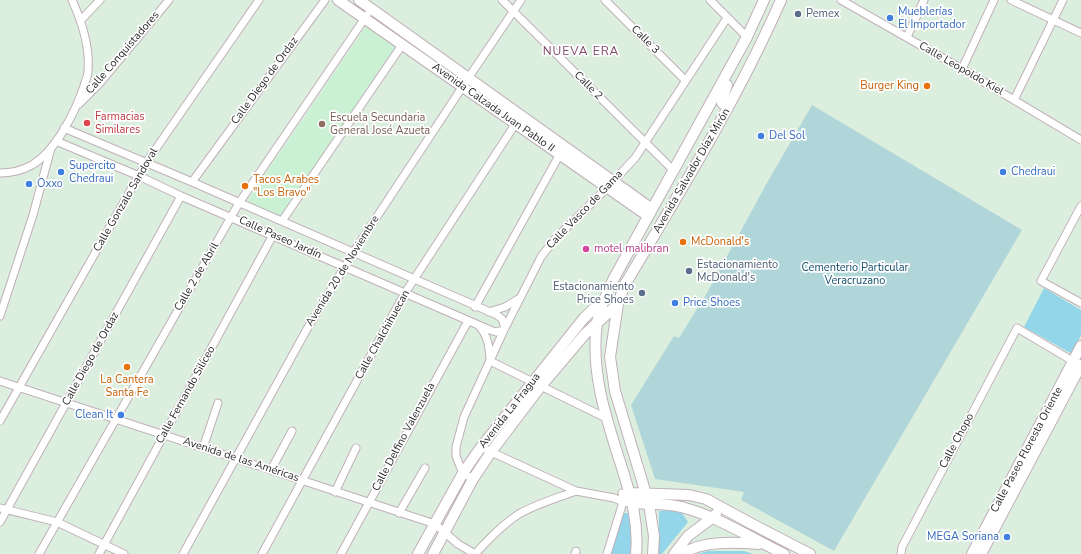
<!DOCTYPE html>
<meta charset="utf-8">
<style>
body{margin:0}
canvas{display:block;background:#dceede}
</style>
<canvas width="1081" height="554"></canvas>
<script>
const ctx = document.querySelector('canvas').getContext('2d');
ctx.lineJoin = 'round';
function fill(path, color) { ctx.fillStyle = color; ctx.fill(path, 'evenodd'); }
function strokePath(path, color, width, dash) { ctx.strokeStyle = color; ctx.lineWidth = width; ctx.lineCap = dash ? 'butt' : 'round'; ctx.setLineDash(dash || []); ctx.stroke(path); }
function write(font, color, halo, rows, align = 'center') {
  ctx.font = font + ' "Nunito Sans",sans-serif'; ctx.lineWidth = 3.5; ctx.setLineDash([]); ctx.textBaseline = 'middle'; ctx.strokeStyle = halo; ctx.fillStyle = color; for (const [text, x, y, turn = 0] of rows) {
    ctx.save(); ctx.translate(x, y); ctx.rotate((+turn || 0) * Math.PI / 180); ctx.textAlign = isNaN(turn) ? turn : align; if (halo) ctx.strokeText(text, 0, 0); ctx.fillText(text, 0, 0); ctx.restore();
  }
}
fill(new Path2D(`
 M367,25L397,46L280,218L246,203Z`), '#caf1d3');
fill(new Path2D(`
 M1044,288L1081,310V335L1072,354L1024,327Z
 M680,510L688,522L662,554H659V511Z
 M621,513H630L633,533V554H610Z
 M708,551H744L753,554H698Z`), '#94d6e9');
fill(new Path2D(`
 M812,105L1022,230L834,551L741,500L744,492L655,479L631,405L674,336L679,338L708,291L768,181Z`), '#b1d6d9');
const street = new Path2D(`
 M502,0L674,171
 M605,0L685,80
 M710,0L747,37
 M841,0L962,69L1081,140
 M1011,0L1081,33
 M81,20L100,0
 M907,37L924,0
 M962,69L994,0
 M1014,100L1063,0
 M79,104L99,84L169,0
 M64,128L192,182L497,315L502,319L505,328
 M56,141L139,176L181,196L490,330L496,332L504,330
 M0,173C11,173 23,170 32,165C57,150 75,112 84,86C85,81 88,76 88,71C90,47 82,22 72,0
 M192,182L325,0
 M1081,206L1041,281L1081,303
 M282,221L402,45
 M475,307L560,154
 M489,312L505,307L520,298
 M0,316L33,215L51,148
 M479,326C488,336 489,346 490,359
 M490,361L606,418
 M0,381L435,524L458,544L475,554
 M0,421L146,163L259,0
 M203,448L218,403
 M487,450L576,491L614,498L623,502L633,503
 M271,470L292,431
 M473,479L463,473L460,466L456,456V447L464,417L504,330L541,257L554,240L608,187L635,158L727,18
 M335,492L356,448
 M0,508L57,522L124,554
 M399,513L425,468
 M0,522L181,196
 M39,554L239,203L367,15
 M99,554L273,235
 M183,554L307,329L353,253L469,77L521,0
 M262,554L405,293L516,123
 M341,554L468,321
 M475,554C488,540 502,525 519,514C536,504 557,498 576,491
 M575,554L576,551
 M607,554L623,502L622,493
 M901,554L902,547L1017,328L1076,363`);
const secondary = new Path2D(`
 M338,0L648,216
 M359,0L652,209
 M727,85L722,99V103L728,108
 M630,493L689,495L706,499L750,523L810,554
 M633,503C650,504 669,503 685,508C718,517 753,539 784,554
 M418,554L463,473L481,447L584,318L603,300
 M433,554L473,479L491,452L541,386L585,334L618,304
 M636,554C639,523 631,497 622,468C607,421 590,373 597,323C599,308 607,294 613,280L747,37L764,0
 M653,554L654,536L649,504L615,391L610,357L618,304L624,286C680,192 737,100 781,0
 M674,554L688,536L712,518L716,514
 M683,554C701,540 737,542 759,544
 M972,554L1081,346
 M981,554L1081,365`);
strokePath(street, '#c0b0b9', 9);
strokePath(secondary, '#c0b0b9', 12);
strokePath(street, '#fff', 7);
strokePath(secondary, '#fff', 10);
for (const [x, y, r, color] of [
 [798,14,4,"#5c6f8a"],
 [890,18,4,"#3f7fe0"],
 [927,86,4,"#e8710a"],
 [87,123,4,"#e0444e"],
 [322,124,4,"#8d6e63"],
 [761,136,4,"#3f7fe0"],
 [61,172,4,"#3f7fe0"],
 [1003,172,4,"#3f7fe0"],
 [29,184,4,"#3f7fe0"],
 [245,186,4,"#e8710a"],
 [683,242,4,"#e8710a"],
 [586,249,4,"#d1479c"],
 [689,271,4,"#5c6f8a"],
 [642,293,4,"#5c6f8a"],
 [675,303,4,"#3f7fe0"],
 [127,367,4,"#e8710a"],
 [121,415,4,"#3f7fe0"],
 [1007,537,4,"#3f7fe0"]
]) { const dot = new Path2D(); dot.arc(x, y, r, 0, 2 * Math.PI); ctx.fillStyle = color; ctx.fill(dot); strokePath(dot, '#fff', 1.5); }
write('11px', '#366cbe', '#fff', [
 ["Mueblerías",898,12],
 ["El Importador",898,25],
 ["Del Sol",769,136],
 ["Supercito",69,166],
 ["Chedraui",69,179],
 ["Chedraui",1011,172],
 ["Oxxo",37,184],
 ["Price Shoes",683,303],
 ["Clean It",113,415,"right"],
 ["MEGA Soriana",999,537,"right"]
], 'left');
write('11px', '#4e5e75', '#fff', [
 ["Pemex",806,14],
 ["Estacionamiento",697,265],
 ["McDonald's",697,278],
 ["Estacionamiento",634,287,"right"],
 ["Price Shoes",634,300,"right"]
], 'left');
write('11px', '#2b2b2b', '#fff', [
 ["Calle 3",645,40,45],
 ["Calle Conquistadores",123,53,-49],
 ["Calle Leopoldo Kiel",961,69,30],
 ["Calle Diego de Ordaz",265,81,-54],
 ["Calle 2",588,86,45],
 ["Avenida Calzada Juan Pablo II",493,108,35],
 ["Avenida Salvador Díaz Mirón",692,171,-60],
 ["Calle Gonzalo Sandoval",126,200,-60],
 ["Calle Vasco de Gama",585,210,-46],
 ["Calle Paseo Jardín",280,238,24],
 ["Avenida 20 de Noviembre",343,271,-58],
 ["Calle 2 de Abril",197,277,-60],
 ["Calle Chalchihuecan",383,335,-61],
 ["Calle Diego de Ordaz",91,359,-61],
 ["Calle Fernando Silíceo",186,395,-61],
 ["Avenida La Fragua",510,411,-52],
 ["Calle Delfino Valenzuela",404,437,-62],
 ["Calle Chopo",957,441,-62],
 ["Calle Paseo Floresta Oriente",1027,450,-62],
 ["Avenida de las Américas",241,460,18]
]);
write('11px', '#c56008', '#fff', [
 ["Burger King",919,86,"right"],
 ["Tacos Arabes",253,180],
 ["\"Los Bravo\"",253,193],
 ["McDonald's",691,242],
 ["La Cantera",127,380,"center"],
 ["Santa Fe",127,393,"center"]
], 'left');
write('11px', '#be3a42', '#fff', [
 ["Farmacias",95,117],
 ["Similares",95,130]
], 'left');
write('11px', '#785e54', '#fff', [
 ["Escuela Secundaria",330,118],
 ["General José Azueta",330,131]
], 'left');
write('11px', '#b23c85', '#fff', [
 ["motel malibran",594,249]
], 'left');
write('11px', '#144f6e', '#fff', [
 ["Cementerio Particular",855,268],
 ["Veracruzano",855,281]
]);
ctx.letterSpacing = '1px';
write('12px', '#7f476a', '#fff', [
 ["NUEVA ERA",581,52]
]);
ctx.letterSpacing = '0px';
</script>
